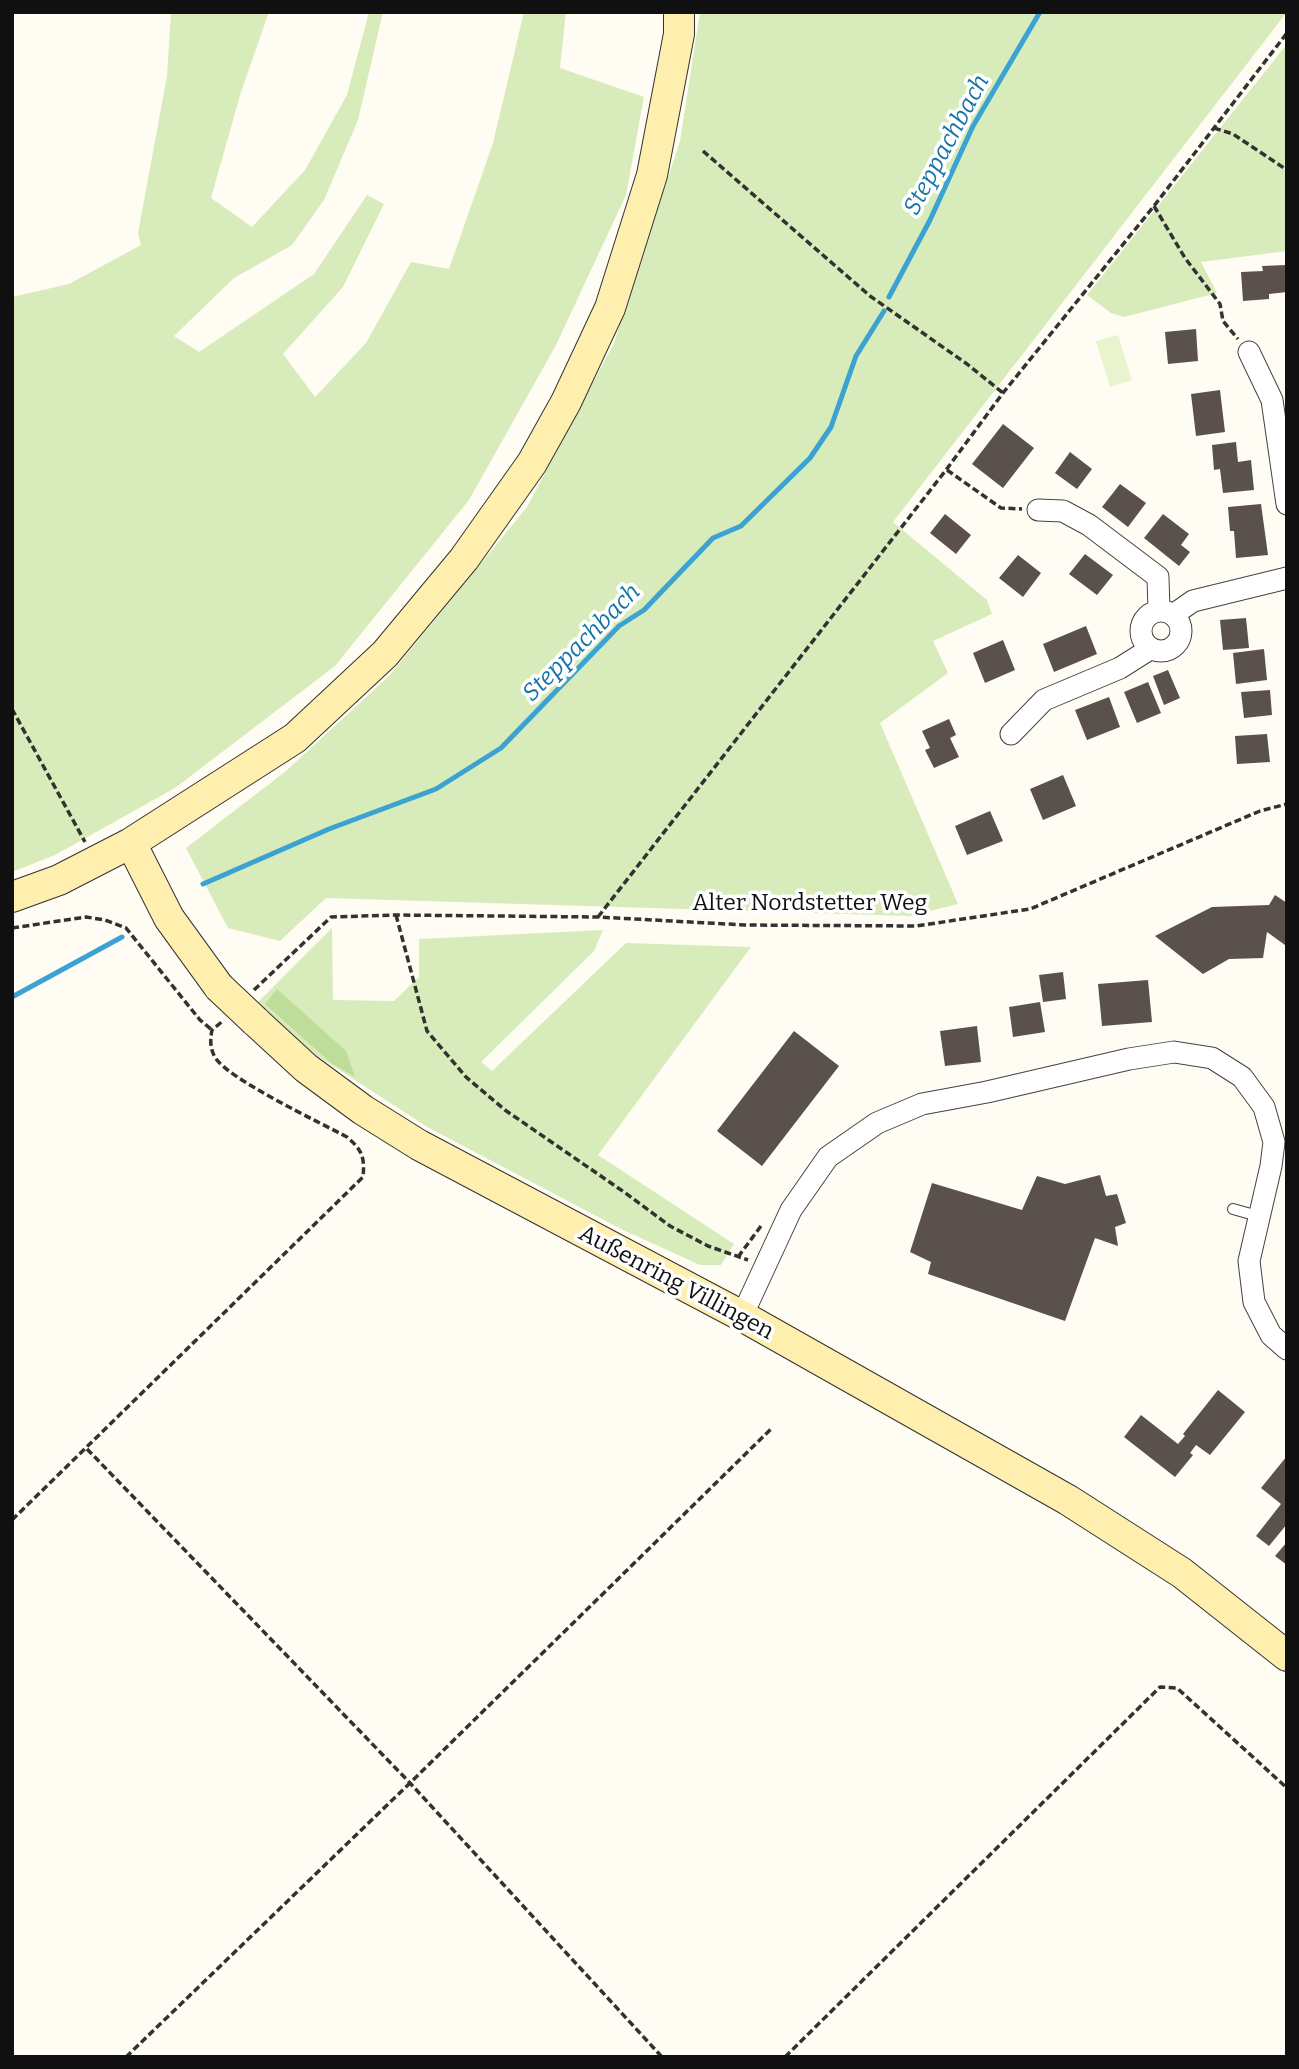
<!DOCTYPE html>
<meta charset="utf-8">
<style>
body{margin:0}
#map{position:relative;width:1299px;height:2069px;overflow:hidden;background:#fffcf4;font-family:Bitter,serif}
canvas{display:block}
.frame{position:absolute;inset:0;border:14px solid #101010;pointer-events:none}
</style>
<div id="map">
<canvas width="1299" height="2069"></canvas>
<div class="frame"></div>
</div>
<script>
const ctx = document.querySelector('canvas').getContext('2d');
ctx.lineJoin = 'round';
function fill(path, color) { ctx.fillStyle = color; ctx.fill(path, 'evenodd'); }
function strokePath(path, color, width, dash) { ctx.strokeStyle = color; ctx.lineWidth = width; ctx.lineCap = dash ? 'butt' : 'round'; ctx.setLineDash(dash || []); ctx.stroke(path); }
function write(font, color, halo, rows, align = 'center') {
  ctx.font = font + ' Bitter,serif'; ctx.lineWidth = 7; ctx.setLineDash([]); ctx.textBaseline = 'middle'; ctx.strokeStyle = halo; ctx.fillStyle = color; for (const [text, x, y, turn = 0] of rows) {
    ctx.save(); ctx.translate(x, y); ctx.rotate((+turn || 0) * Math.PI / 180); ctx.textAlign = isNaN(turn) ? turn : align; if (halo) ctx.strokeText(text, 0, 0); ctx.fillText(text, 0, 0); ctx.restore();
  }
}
fill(new Path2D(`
 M171,12H269L241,92L211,198L252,227L305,170L347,95L369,12H383L358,120L324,200L292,245L234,278L174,336L199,352L314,274L367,195L384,204L343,287L283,354L315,397L366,343L411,262L449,269L493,143L524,12H566L560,68L644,97L626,195L556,345L469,500L335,666L175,788L55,855L12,872V297L69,284L141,245L138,233L167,76Z
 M700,12H1287L893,522L987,600L992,614L933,641L948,673L880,723L958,904L910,916L326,898L280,941L228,928L186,848L286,771L390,675L527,507L614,343L680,141Z
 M1287,44V251L1201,262L1217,293L1124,317L1111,313L1087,295Z
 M332,928L333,1000L394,1001L419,977V939L603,930L594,951L481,1062L492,1071L626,943L751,947L598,1155L734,1244L721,1265H700L623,1230L429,1128L310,1051L258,1002Z`), '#d8ecbb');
fill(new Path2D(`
 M277,989L346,1051L355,1077L331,1063L265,1004Z`), '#bedd9a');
fill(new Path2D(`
 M1118,335L1132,380L1110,387L1096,341Z`), '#e9f3cd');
strokePath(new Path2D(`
 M889,297L930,220L973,126L1040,12
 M203,884L329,829L436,789L501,748L619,626L644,610L713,538L741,526L810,458L831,427L856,356L884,311
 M12,997L122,937`), '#3ba2d2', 5);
fill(new Path2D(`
 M1286,265L1287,292L1269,294V299L1243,301L1241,272L1263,271L1262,266Z
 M1196,329L1198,361L1168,364L1165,332Z
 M1220,390L1225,432L1196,436L1191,394Z
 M1003,424L1034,448L1003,488L972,464Z
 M1236,442L1238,462L1251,460L1254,490L1223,493L1220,469L1214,470L1212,445Z
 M1070,452L1092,469L1077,489L1055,473Z
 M1120,484L1146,503L1128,527L1102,507Z
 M1261,504L1268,555L1236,558L1234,531H1230L1228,507Z
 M945,514L971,535L956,554L930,533Z
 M1163,514L1189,534L1181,545L1190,552L1179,566L1144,538Z
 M1085,554L1113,575L1097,595L1069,574Z
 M1018,555L1041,573L1023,597L999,578Z
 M1246,618L1249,648L1223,650L1220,620Z
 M1086,626L1097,654L1054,672L1043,644Z
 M1003,640L1015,670L985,683L973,653Z
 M1264,649L1267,680L1236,684L1233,653Z
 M1168,670L1180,698L1164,705L1153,676Z
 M1148,682L1161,713L1137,723L1124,692Z
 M1270,690L1272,715L1244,718L1241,692Z
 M1109,697L1120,727L1087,740L1075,710Z
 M949,719L956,735L950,738L959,757L934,768L925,750L930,748L922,731Z
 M1267,734L1270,762L1237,764L1235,736Z
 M1063,775L1076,806L1043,820L1030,789Z
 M990,811L1003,841L967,855L955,826Z
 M1275,895L1287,903V943L1285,945L1267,932L1263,958L1229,959L1203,974L1155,936L1212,907L1269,905Z
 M1063,972L1066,999L1043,1002L1039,975Z
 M1148,980L1152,1022L1102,1026L1098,984Z
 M1040,1002L1045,1032L1013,1037L1009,1007Z
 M977,1026L981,1062L945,1066L940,1031Z
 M794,1031L839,1066L762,1166L717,1131Z
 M1100,1175L1106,1196L1117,1194L1126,1223L1115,1227L1118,1246L1095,1238L1065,1321L928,1274L931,1262L910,1252L932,1183L1022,1210L1037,1176L1065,1184Z
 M1218,1390L1245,1412L1210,1455L1196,1445L1190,1453L1193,1455L1175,1477L1124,1437L1141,1415L1178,1444L1185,1436L1183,1434Z
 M1287,1456V1524L1269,1546L1256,1536L1281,1504L1261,1488Z
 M1287,1542V1565L1275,1556Z`), '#5a504c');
const lane = new Path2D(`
 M1233,1209L1258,1216`);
const street = new Path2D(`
 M1249,352L1272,400L1287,504
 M1038,510L1063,511L1089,525L1158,577L1159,611
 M1141 631a20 20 0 1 1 40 0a20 20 0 1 1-40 0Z
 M1173,615L1193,601L1287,578
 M1011,734L1044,700L1120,668L1150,649
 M742,1316L791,1210L828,1157L877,1123L922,1104L987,1092L1129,1059L1174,1052L1212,1058L1242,1077L1264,1107L1274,1142L1271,1166L1249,1261L1254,1302L1271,1335L1287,1349`);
const secondary = new Path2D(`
 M131,843L169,918L219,987
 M12,897L59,880L131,843L295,738L385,654L464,559L532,463L566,402L610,308L652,175L679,34V12
 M255,1021L306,1068L363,1110L419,1145L742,1316L1068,1500L1182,1573L1287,1656`);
strokePath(lane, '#434343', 12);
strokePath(street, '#434343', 23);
strokePath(secondary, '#323232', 32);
strokePath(new Path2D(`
 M1214,128L1233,134L1287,170
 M703,151L870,296L967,364L1003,393
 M1154,206L1185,258L1220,304L1223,321L1238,339
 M947,470L1001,508L1022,509
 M12,709L85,842
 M396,915L427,1031L466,1077L505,1110L624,1192L670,1226L708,1246L748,1260
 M598,917L946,470L1003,393L1154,206L1287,33
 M12,928L86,917L105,920L126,928L200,1020L212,1030
 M254,990L331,917L396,915L598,917L745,925L916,926L1030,909L1260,811L1287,804
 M738,1257L761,1226
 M87,1449L410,1783L662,2057
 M12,1520L363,1177C365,1157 362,1150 347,1137C321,1123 226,1078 215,1057C210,1049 210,1040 212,1030L224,1020
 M126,2057L410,1783L773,1427
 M785,2057L1160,1687L1177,1688L1287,1788`), '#323232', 3.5, [7, 3.5]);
strokePath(lane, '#fff', 10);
strokePath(street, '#fff', 21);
strokePath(secondary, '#ffefaf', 30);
const secondaryBridge = new Path2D(`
 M219,987L255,1021`);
strokePath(secondaryBridge, '#323232', 32, []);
strokePath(secondaryBridge, '#ffefaf', 30);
write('23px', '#101010', '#fff', [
 ["Alter Nordstetter Weg",810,904],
 ["Außenring Villingen",676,1283,28]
]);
write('italic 24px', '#1474a8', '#fff', [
 ["Steppachbach",947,145,-62],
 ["Steppachbach",582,643,-45]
]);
</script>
